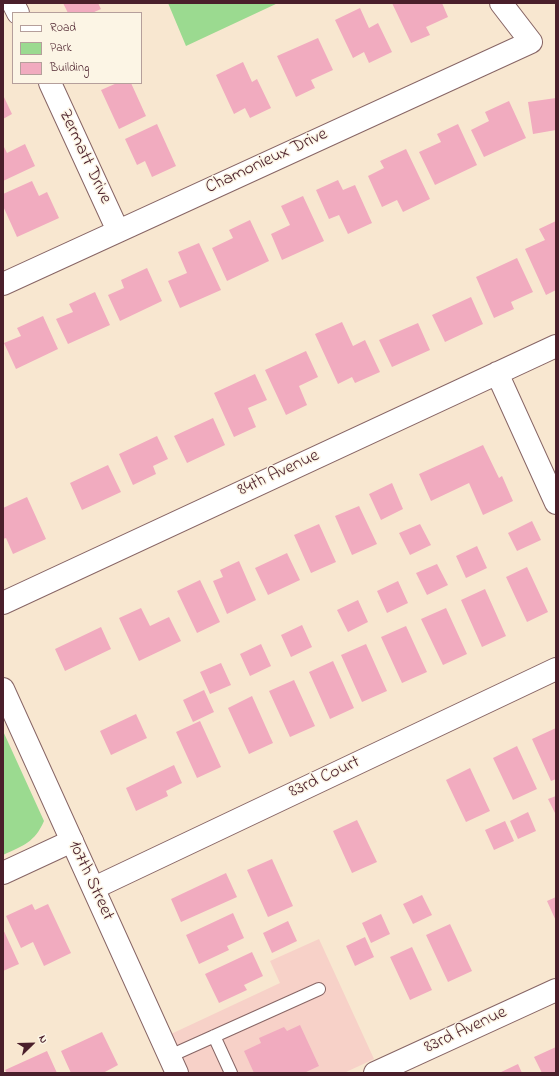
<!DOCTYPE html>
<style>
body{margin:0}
#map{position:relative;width:559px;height:1076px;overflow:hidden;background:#f8e7d0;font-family:"Indie Flower",sans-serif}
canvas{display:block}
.frame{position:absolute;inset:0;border:4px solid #4a1f2b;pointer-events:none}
.legend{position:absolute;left:12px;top:12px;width:130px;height:72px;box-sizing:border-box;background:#fcf5e5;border:1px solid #b59f9b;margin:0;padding:5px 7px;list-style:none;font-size:12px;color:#4a1f2b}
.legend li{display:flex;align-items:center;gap:8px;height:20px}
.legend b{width:20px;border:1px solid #b59f9b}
.north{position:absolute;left:12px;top:1024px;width:40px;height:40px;-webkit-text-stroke:3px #fcf5e5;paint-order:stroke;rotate:67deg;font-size:11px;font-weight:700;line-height:16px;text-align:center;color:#4a1f2b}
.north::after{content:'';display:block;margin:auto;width:14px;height:18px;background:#4a1f2b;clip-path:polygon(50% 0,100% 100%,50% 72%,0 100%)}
</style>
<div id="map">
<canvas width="559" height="1076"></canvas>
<div class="frame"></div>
<ul class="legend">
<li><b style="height:5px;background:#fff"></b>Road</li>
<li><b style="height:11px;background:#9bda90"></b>Park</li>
<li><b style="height:11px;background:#f1abbf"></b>Building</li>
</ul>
<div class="north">N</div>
</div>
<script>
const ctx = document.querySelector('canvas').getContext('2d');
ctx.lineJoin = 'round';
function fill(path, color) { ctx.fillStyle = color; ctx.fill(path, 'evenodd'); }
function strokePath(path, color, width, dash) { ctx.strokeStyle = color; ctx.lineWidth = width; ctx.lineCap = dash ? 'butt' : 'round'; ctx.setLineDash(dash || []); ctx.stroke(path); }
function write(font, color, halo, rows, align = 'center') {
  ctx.font = font + ' "Indie Flower",sans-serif'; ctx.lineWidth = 3; ctx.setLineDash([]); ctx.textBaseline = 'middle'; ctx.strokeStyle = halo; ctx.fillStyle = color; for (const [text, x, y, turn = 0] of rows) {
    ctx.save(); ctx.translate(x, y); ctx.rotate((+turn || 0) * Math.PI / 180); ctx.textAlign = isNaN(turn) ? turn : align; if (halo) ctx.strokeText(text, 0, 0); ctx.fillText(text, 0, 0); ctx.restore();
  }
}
fill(new Path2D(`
 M319,939L374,1059L344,1073H188L171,1034L280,983L270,961Z`), '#f7d1c8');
fill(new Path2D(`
 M168,3H278L186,46Z
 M3,731L44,821C35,842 23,846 3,855Z`), '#9bda90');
fill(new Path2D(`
 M63,3H98L101,9L92,13H68Z
 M392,3H442L448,17L426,27L430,35L411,43Z
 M360,8L369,28L378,23L392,52L369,63L364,52L353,58L335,20Z
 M318,38L333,70L311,80L315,88L296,97L277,56Z
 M243,62L252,82L257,79L271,108L250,118L245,108L234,114L216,75Z
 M117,83H131L146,116L119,129L101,90Z
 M3,95L12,114L3,119Z
 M556,98V130L533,134L528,102Z
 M509,101L526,138L484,157L471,130L489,121L485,112Z
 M157,124L176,166L152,177L145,161L137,165L125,139Z
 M458,124L477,165L435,185L419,152L441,142L437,134Z
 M25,144L35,166L3,181V145L7,153Z
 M406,149L430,199L403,212L397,200L382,207L368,176L384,168L380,161Z
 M338,180L343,190L355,185L372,223L348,234L339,215L329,219L316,190Z
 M32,181L39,196L47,192L59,218L17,237L3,206V194Z
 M303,196L324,241L282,260L271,234L290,225L281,206Z
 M250,220L269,261L227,281L212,248L233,238L229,230Z
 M556,221V290L546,295L525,249L545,240L539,229Z
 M199,243L221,290L180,308L168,281L187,273L178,252Z
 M517,258L533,292L511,302L514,309L494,318L476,277Z
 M147,268L162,301L120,321L108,295L124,288L121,280Z
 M95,292L110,325L68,344L56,319L73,312L69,304Z
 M471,297L483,324L445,342L432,315Z
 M43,316L58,349L16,369L4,343L21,336L17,328Z
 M342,322L353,346L365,340L380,372L355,383L352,377L338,384L315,334Z
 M418,323L430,350L392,367L379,340Z
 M306,351L318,377L299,386L307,405L286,415L265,370Z
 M255,374L267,400L248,408L256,427L234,437L214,393Z
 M213,418L225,445L187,463L174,436Z
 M157,436L168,459L153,466L156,474L133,485L119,454Z
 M483,445L499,478L502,476L513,501L483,515L469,483L431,501L419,474Z
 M108,465L121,492L82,510L70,483Z
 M392,483L403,509L381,520L369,494Z
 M27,497L46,539L13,554L6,538L3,539V508Z
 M359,506L377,544L352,555L335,516Z
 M532,521L541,540L517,551L508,533Z
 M319,524L336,562L311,573L294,535Z
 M420,524L431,545L410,555L399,533Z
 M477,546L487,568L466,578L456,556Z
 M287,553L300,580L268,595L255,568Z
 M239,561L256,600L227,614L213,581L223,577L220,570Z
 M437,564L448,585L427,595L416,573Z
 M527,567L548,612L527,622L506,577Z
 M200,580L220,622L197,633L177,591Z
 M398,581L408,603L387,613L377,591Z
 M485,589L506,636L482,647L461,600Z
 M358,600L368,622L348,632L337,610Z
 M141,608L150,626L169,617L181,641L139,661L119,618Z
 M446,608L467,654L443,665L421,619Z
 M302,625L312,647L291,657L281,635Z
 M406,626L427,672L402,683L381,637Z
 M101,627L111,649L65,671L55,649Z
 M261,644L271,666L250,676L240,654Z
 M366,644L387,691L362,702L341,655Z
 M333,661L354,708L330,719L309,672Z
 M221,663L231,685L210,694L200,672Z
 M294,680L315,726L290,737L269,691Z
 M204,690L214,712L193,722L183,700Z
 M252,696L273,743L249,754L228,708Z
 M136,714L147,738L111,755L100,731Z
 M200,721L221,767L197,778L176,732Z
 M556,728V779L551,781L532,739Z
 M517,746L537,789L513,800L493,758Z
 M174,765L182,783L166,791L168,796L136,811L126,788Z
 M470,768L490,811L466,822L446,780Z
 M556,796V815L548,799Z
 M528,812L536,831L518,839L510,821Z
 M357,820L377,862L352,873L333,831Z
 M505,821L514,841L494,850L485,830Z
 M272,859L293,906L268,917L247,870Z
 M226,873L237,897L181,922L171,899Z
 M422,895L432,915L413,924L403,904Z
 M556,897V921L547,901Z
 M32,904L35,910L48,904L71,953L44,966L33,942L21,948L6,916Z
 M233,913L244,938L227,946L229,950L199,964L186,935Z
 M381,914L390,934L371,943L362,923Z
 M288,921L297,941L272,953L263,933Z
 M450,924L472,971L448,982L426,935Z
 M3,929L19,964L3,971Z
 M365,937L374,957L355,966L346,946Z
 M412,947L432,990L410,1000L390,957Z
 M252,952L263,976L244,985L247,990L219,1003L205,974Z
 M300,1025L319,1066L304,1073H254L244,1051L261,1043L259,1038L284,1027L287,1031Z
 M102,1032L118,1065L103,1073H71L61,1051Z
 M556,1047V1073H542L534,1057Z
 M47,1051L57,1073H7L5,1070Z
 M518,1064L522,1073H499Z`), '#f1abbf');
const service = new Path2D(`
 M214,1036L231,1073
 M170,1056L319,989`);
const minor = new Path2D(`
 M13,3L18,13
 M50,83L118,231
 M3,284L531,42L501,3
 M497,373L556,503
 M3,603L556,346
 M3,873L72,841
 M94,888L556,669
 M375,1073L556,990`);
const tertiary = new Path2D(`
 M3,689L177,1073`);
strokePath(service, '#876565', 14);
strokePath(minor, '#876565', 24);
strokePath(tertiary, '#876565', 24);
strokePath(service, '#fff', 12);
strokePath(minor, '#fff', 22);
strokePath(tertiary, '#fff', 22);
write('18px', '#4a1f2b', '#fcf5e5', [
 ["Zermatt Drive",84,157,65],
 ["Chamonieux Drive",267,162,-25],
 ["84th Avenue",279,474,-25],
 ["83rd Court",325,778,-25],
 ["107th Street",90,881,65],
 ["83rd Avenue",466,1031,-25]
]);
</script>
